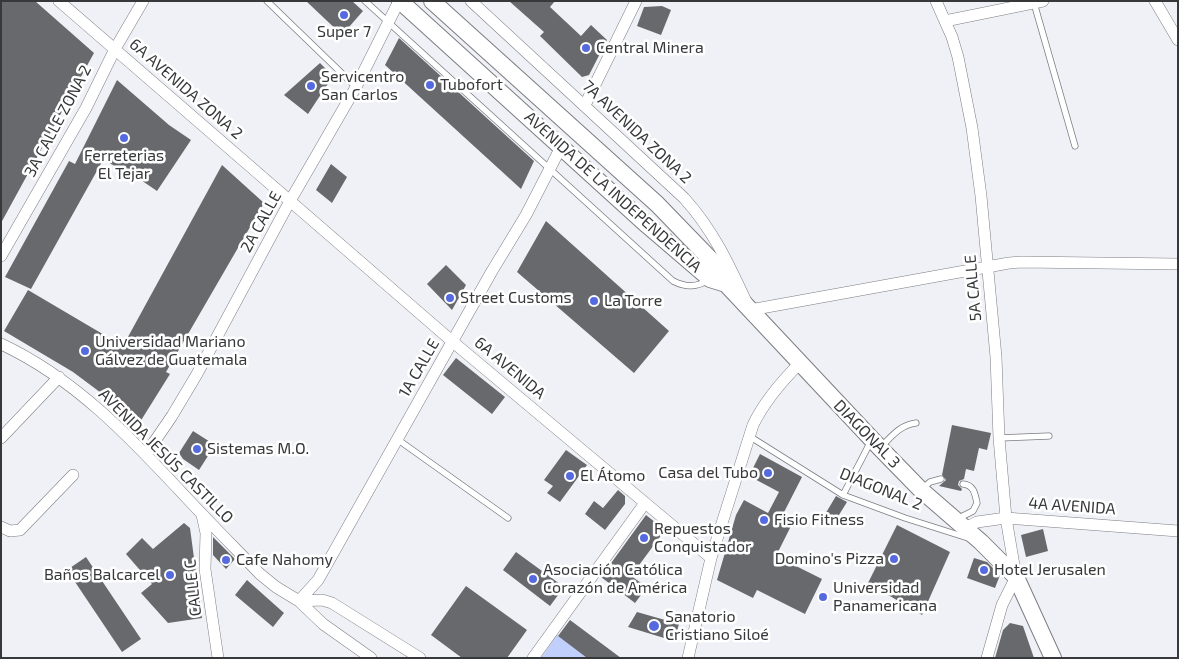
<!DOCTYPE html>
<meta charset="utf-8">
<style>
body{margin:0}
#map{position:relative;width:1179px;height:659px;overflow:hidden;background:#f0f1f6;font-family:"Exo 2",sans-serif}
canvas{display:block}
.frame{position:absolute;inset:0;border:2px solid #37383a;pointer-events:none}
</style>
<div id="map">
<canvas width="1179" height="659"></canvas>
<div class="frame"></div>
</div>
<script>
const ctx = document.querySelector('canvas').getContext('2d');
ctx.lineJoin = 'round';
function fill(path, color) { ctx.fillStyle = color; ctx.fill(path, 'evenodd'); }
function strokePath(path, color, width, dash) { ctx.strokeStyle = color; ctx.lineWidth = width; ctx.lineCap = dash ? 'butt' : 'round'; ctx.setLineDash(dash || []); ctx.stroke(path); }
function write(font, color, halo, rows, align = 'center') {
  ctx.font = font + ' "Exo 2",sans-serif'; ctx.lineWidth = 5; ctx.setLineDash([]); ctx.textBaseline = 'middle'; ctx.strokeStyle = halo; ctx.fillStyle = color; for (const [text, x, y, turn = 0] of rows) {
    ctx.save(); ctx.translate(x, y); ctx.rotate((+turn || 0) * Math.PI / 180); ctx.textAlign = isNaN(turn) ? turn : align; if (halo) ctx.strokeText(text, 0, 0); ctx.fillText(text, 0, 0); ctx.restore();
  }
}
fill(new Path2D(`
 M557,635L587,658H541Z`), '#c1cffd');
fill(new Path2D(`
 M1,1H35L94,53L1,223Z
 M306,1H352L363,11L342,35Z
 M509,1H555L550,7L581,36L591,25L607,40L589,75L582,77L540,36L544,32Z
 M662,6L671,10L661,35L637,26L644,7Z
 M399,38L534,161L521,189L385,65Z
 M320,63L333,76L308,114L284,95Z
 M117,80L169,125L191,140L157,191L135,176L103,160L31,289L5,277L69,161L75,164Z
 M331,164L347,177L332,203L316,190Z
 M222,165L264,203L166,372L170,374L140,422L73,372L4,331L28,290L123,346Z
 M546,221L669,331L634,373L517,272Z
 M446,265L466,285L452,310L427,284Z
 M456,358L505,397L492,414L443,375Z
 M952,425L991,433L987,450L979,448L974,471L966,469L964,479L959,481L958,485L962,489L961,491L939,486L946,480L942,475Z
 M193,431L215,445L199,470L183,459L179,453Z
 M566,450L587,465L560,502L547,493L553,486L544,480Z
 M760,454L802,477L780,520L791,526L776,556L822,579L805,614L757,590L753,598L717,580L736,515L744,500L768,513L779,492L749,476Z
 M618,490L625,496V504L605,530L585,514L594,501L603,508Z
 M836,496L847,502L834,523L824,516Z
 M646,515L665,530L631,576L647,587L635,603L601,577Z
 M184,523L190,528L202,618L168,623L141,593L152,584L126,554L142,538L153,549Z
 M897,525L950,552L922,615L868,583Z
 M1043,529L1048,551L1026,557L1021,535Z
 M213,537L235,559L226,569L213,555Z
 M516,552L564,587L550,606L503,570Z
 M86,557L141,639L122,652L67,570Z
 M974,558L987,562L1000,575L995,588L967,578Z
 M247,580L284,613L273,627L235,595Z
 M466,586L527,630L507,658H462L431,635Z
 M637,612L679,624L674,641L628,627Z
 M570,620L621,658H587L558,636Z
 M1010,623L1023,626L1034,658H995L1003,630Z`), '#68696d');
const lane = new Path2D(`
 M267,1L356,87
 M365,1L673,281C687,288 696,287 709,280
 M1034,3L1075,146
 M749,436L843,495L905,518L968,538
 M999,438L1049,436
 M397,439L508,518
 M881,447C892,436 900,425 916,423
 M922,489L930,482L941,479
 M843,495L871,441
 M957,519L973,511L977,503C975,494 974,485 963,484`);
const street = new Path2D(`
 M59,1L453,342L711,558
 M471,1L684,198C715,232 731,269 750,310L1009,263L1021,262L1178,264
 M936,1L952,37L958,57L972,128L981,196L996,357L999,438L1006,518L1016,577L1002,605L987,658
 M1155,1L1178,40
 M945,21L1043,1
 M585,105L636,1
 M1,256L86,108L115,49L143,1
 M1,344C74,378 129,436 183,494C208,521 234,547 260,574L276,587L299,601L323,624L371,658
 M1,438L59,377
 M146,454L172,416L197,374L290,201L356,87L399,1
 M202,515L206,533L205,569L218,658
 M1,527L10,531L20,530L73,475
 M965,528L977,522L1006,518L1178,531
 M299,601L318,580L492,271L526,215L561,147
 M299,601L322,600L332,603L420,658
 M533,658L645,503
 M688,658L711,558L753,425C764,402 782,381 800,363`);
const secondary = new Path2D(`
 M400,1L647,225L710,279L726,284
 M432,1L657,204L719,268L726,284L880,448L921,490L981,542L1016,577L1053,658`);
strokePath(lane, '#7b7d81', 7);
strokePath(street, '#7b7d81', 12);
strokePath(secondary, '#7b7d81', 18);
strokePath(lane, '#fff', 5.5);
strokePath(street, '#fff', 11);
strokePath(secondary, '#fff', 16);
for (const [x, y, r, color] of [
 [344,15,5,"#566ae0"],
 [586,48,5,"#566ae0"],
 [430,85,5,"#566ae0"],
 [311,86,5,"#566ae0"],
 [124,138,5,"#566ae0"],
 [450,298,5,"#566ae0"],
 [594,301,5,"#566ae0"],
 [85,351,5,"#566ae0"],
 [197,449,5,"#566ae0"],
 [768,473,5,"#566ae0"],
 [570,476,5,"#566ae0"],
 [764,520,5,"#566ae0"],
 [644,538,5,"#566ae0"],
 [894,559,5,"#566ae0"],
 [226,560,5,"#566ae0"],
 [984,570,5,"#566ae0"],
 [170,575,5,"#566ae0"],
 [533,579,5,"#566ae0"],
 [823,597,5,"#566ae0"],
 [654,626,6,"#566ae0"]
]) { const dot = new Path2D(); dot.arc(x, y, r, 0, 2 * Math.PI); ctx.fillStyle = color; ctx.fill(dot); strokePath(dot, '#fff', 2); }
write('16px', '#37383a', '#fff', [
 ["Super 7",344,32,"center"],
 ["Central Minera",596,48],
 ["Servicentro",321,77],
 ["San Carlos",321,95],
 ["Tubofort",440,85],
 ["Ferreterias",124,156,"center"],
 ["El Tejar",124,174,"center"],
 ["Street Customs",460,298],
 ["La Torre",604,301],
 ["Universidad Mariano",95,342],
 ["Gálvez de Guatemala",95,360],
 ["Sistemas M.O.",207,449],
 ["Casa del Tubo",758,473,"right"],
 ["El Átomo",580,476],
 ["Fisio Fitness",774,520],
 ["Repuestos",654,529],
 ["Conquistador",654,547],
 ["Domino's Pizza",884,559,"right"],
 ["Cafe Nahomy",236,560],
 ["Asociación Católica",543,570],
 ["Corazón de América",543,588],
 ["Hotel Jerusalen",994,570],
 ["Baños Balcarcel",160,575,"right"],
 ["Universidad",833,588],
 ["Panamericana",833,606],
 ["Sanatorio",665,617],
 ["Cristiano Siloé",665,635]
], 'left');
write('16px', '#37383a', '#fff', [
 ["6A AVENIDA ZONA 2",186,89,41],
 ["3A CALLE ZONA 2",58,121,-62],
 ["7A AVENIDA ZONA 2",637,132,43],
 ["AVENIDA DE LA INDEPENDENCIA",613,192,42],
 ["2A CALLE",261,222,-61],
 ["5A CALLE",973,288,-95],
 ["1A CALLE",419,368,-60],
 ["6A AVENIDA",510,368,40],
 ["DIAGONAL 3",867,434,46],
 ["AVENIDA JESÚS CASTILLO",166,456,45],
 ["DIAGONAL 2",881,489,22],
 ["4A AVENIDA",1072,506,4],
 ["CALLE C",193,588,-96]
]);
</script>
